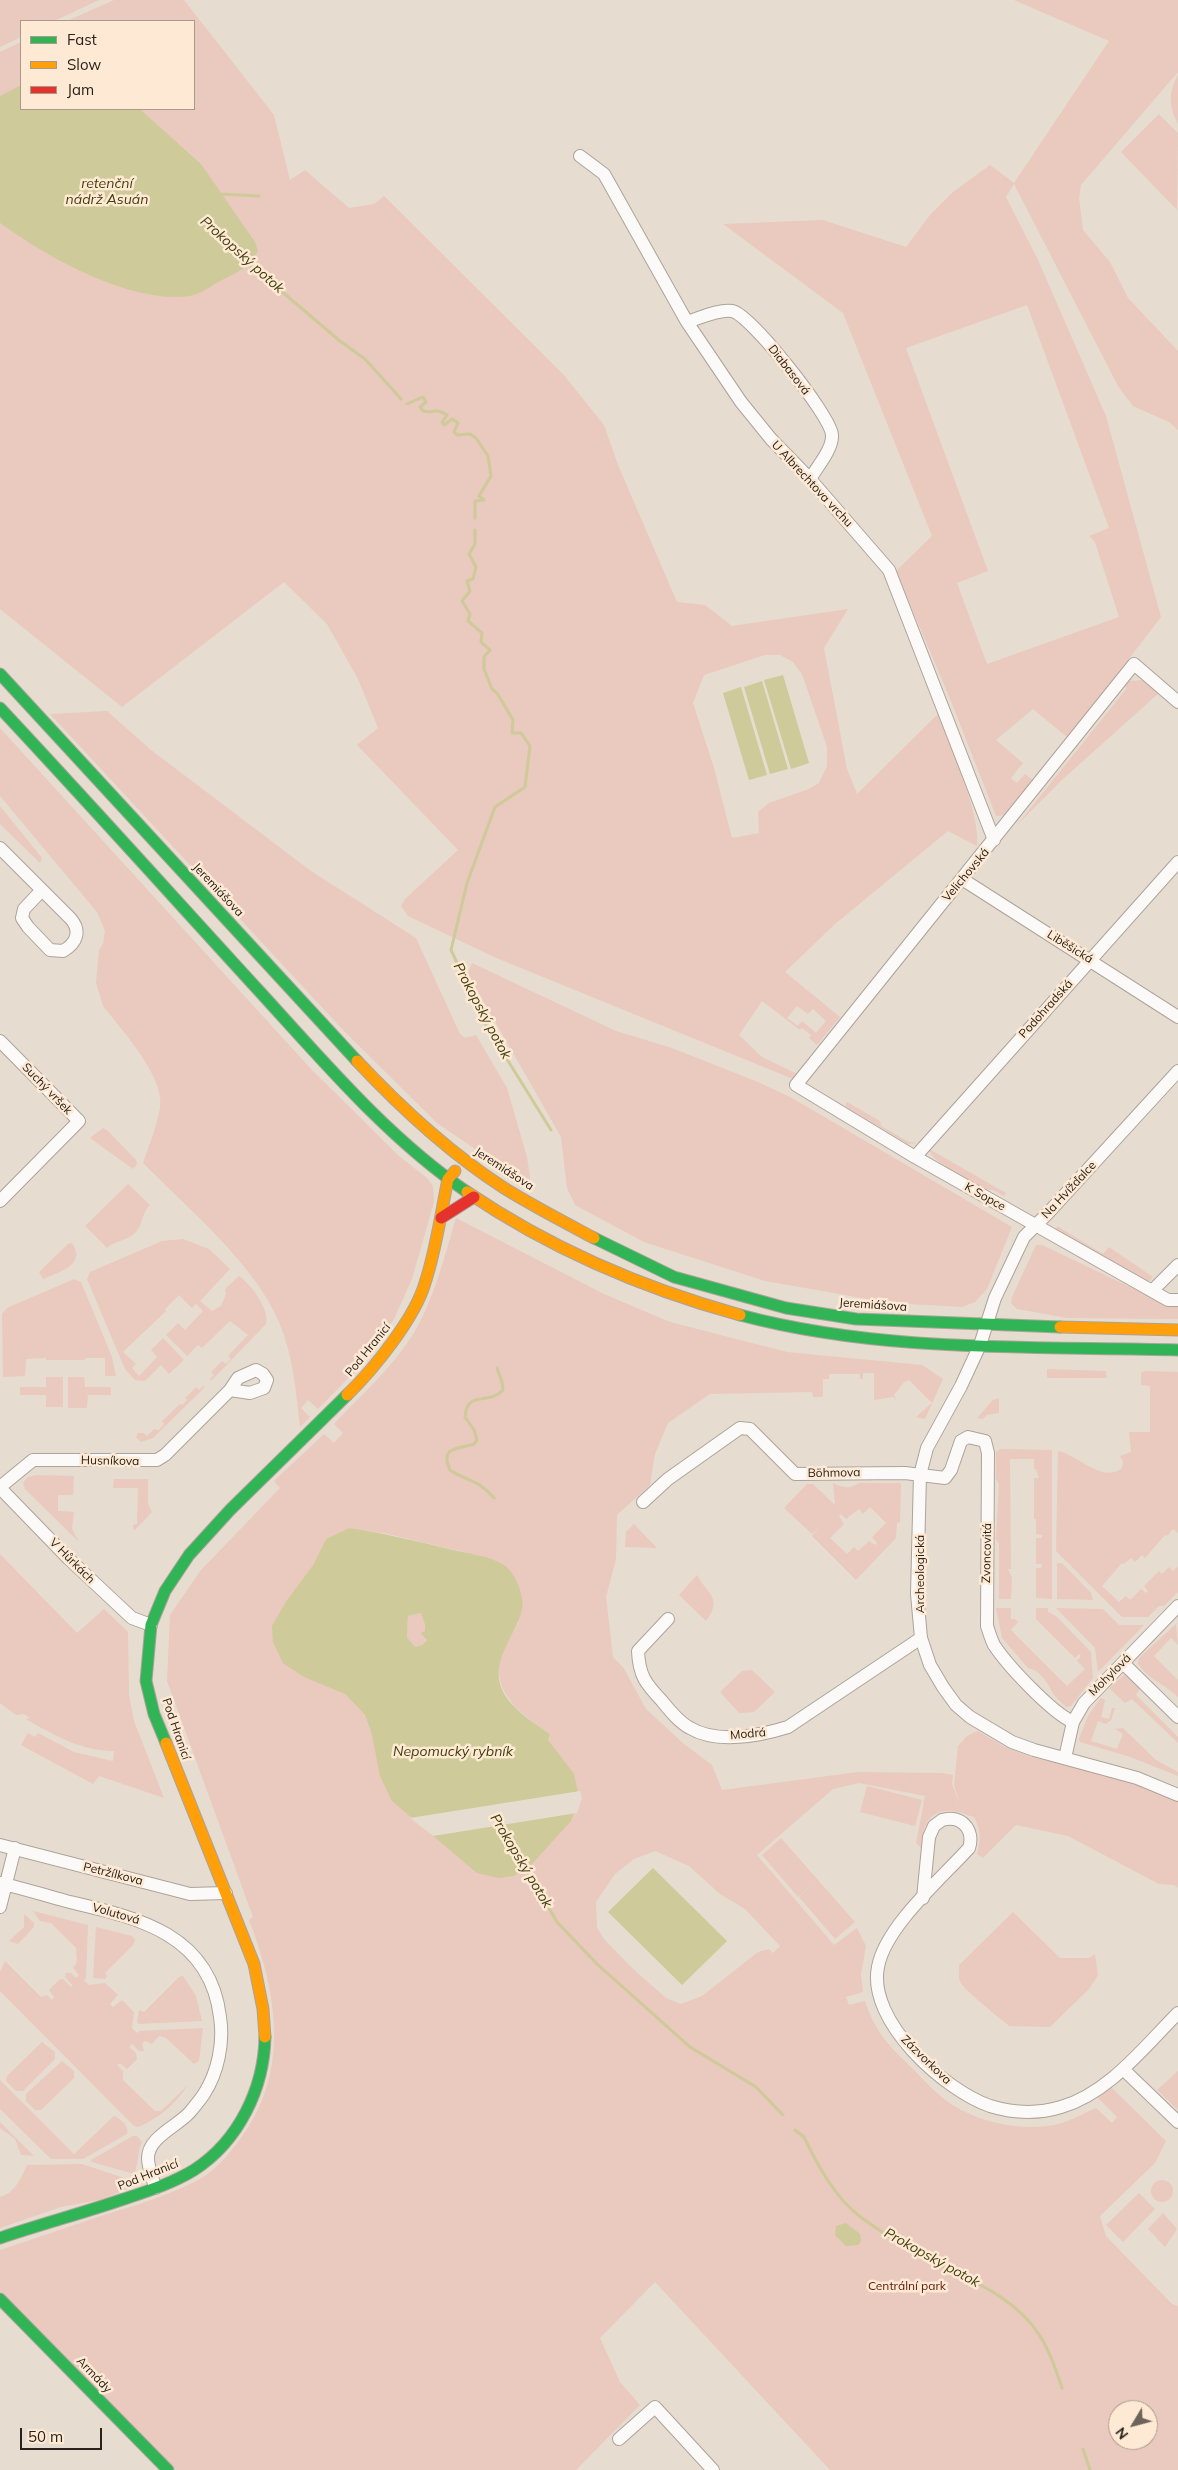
<!DOCTYPE html>
<meta charset="utf-8">
<style>
body{margin:0}
#map{position:relative;width:1178px;height:2470px;overflow:hidden;background:#e7dcd0;font-family:Mulish,sans-serif}
canvas{display:block}
.legend{position:absolute;left:20px;top:20px;width:175px;height:90px;box-sizing:border-box;background:#feead4;border:1px solid #a99a8a;margin:0;padding:6px 9px;list-style:none;font-size:15px;color:#29221a}
.legend li{display:flex;align-items:center;gap:10px;height:25px}
.legend b{width:25px;border:1px solid #a99a8a}
.north{position:absolute;left:1108px;top:2400px;width:50px;height:50px;box-sizing:border-box;background:#feead4;border:1px solid #a99a8a;border-radius:50%;rotate:233deg;font-size:14px;font-weight:700;line-height:20px;text-align:center;color:#29221a}
.north::after{content:'';display:block;margin:auto;width:18px;height:22px;background:#6c635a;clip-path:polygon(50% 0,100% 100%,50% 72%,0 100%)}
.scale{position:absolute;left:20px;top:2428px;width:82px;height:22px;box-sizing:border-box;border:2px solid #29221a;border-top:0;padding-left:6px;font-size:15px;line-height:18px;white-space:nowrap;color:#29221a;-webkit-text-stroke:4px #feead4;paint-order:stroke}
</style>
<div id="map">
<canvas width="1178" height="2470"></canvas>
<ul class="legend">
<li><b style="height:6px;background:#30b455"></b>Fast</li>
<li><b style="height:6px;background:#ff9f0a"></b>Slow</li>
<li><b style="height:6px;background:#e5322d"></b>Jam</li>
</ul>
<div class="north">N</div>
<div class="scale">50 m</div>
</div>
<script>
const ctx = document.querySelector('canvas').getContext('2d');
ctx.lineJoin = 'round';
function fill(path, color) { ctx.fillStyle = color; ctx.fill(path, 'evenodd'); }
function strokePath(path, color, width, dash) { ctx.strokeStyle = color; ctx.lineWidth = width; ctx.lineCap = dash ? 'butt' : 'round'; ctx.setLineDash(dash || []); ctx.stroke(path); }
function write(font, color, halo, rows, align = 'center') {
  ctx.font = font + ' Mulish,sans-serif'; ctx.lineWidth = 5; ctx.setLineDash([]); ctx.textBaseline = 'middle'; ctx.strokeStyle = halo; ctx.fillStyle = color; for (const [text, x, y, turn = 0] of rows) {
    ctx.save(); ctx.translate(x, y); ctx.rotate((+turn || 0) * Math.PI / 180); ctx.textAlign = isNaN(turn) ? turn : align; if (halo) ctx.strokeText(text, 0, 0); ctx.fillText(text, 0, 0); ctx.restore();
  }
}
fill(new Path2D(`
 M0,0H99L54,21H21V37L0,47Z
 M114,0H184L274,115L290,180L305,170L349,208L374,204L384,196L563,374L604,425L618,465L677,602L705,605L732,626L848,609L824,648L847,769L857,794L938,714C950,746 981,815 977,846L948,831L835,924L785,972L840,1017L817,1045L809,1038L811,1035L802,1028L800,1030L762,1001L739,1035L762,1057L797,1074L793,1079L494,957L408,916L401,906L405,899L458,850L357,745L378,728L358,679L327,624L284,582L122,707L0,609V223C49,258 95,277 151,295L220,194L201,164L140,109H194V21H67ZM765,655H780L793,662L802,674L827,747V766L819,783L809,789L769,803L758,812L759,833L732,838L714,768L693,703L704,675ZM797,1006L808,1014L813,1009L826,1021L816,1033L802,1021L798,1026L787,1018Z
 M1014,0H1178V72L1081,185L1079,198L1083,230L1110,262L1128,298L1178,351V430L1169,422L1133,406L1118,386L1014,184L1006,197L1038,260L1106,416L1161,617L1068,738L1033,709L996,740L1023,763L1011,778L1017,783L1025,774L1034,781L1006,815L996,816L951,701L896,571L932,536L843,313L723,224L823,220L906,247L930,215L953,192L990,165L1014,183L1109,41ZM1027,305L1109,528L1089,536L1095,542L1119,617L987,664L957,583L988,571L906,348Z
 M21,42V85L0,96V52Z
 M1178,75V124C1169,108 1168,91 1178,75Z
 M1159,114L1178,133L1177,210L1121,152Z
 M1144,680L1160,692L1063,779L1017,825L1127,688L1125,686L1129,681Z
 M107,711L151,750L311,871L416,938L460,1034L465,1038L476,1035L507,1088L527,1157L530,1177L529,1186L437,1123L344,1031L50,714Z
 M0,728L311,1069L399,1156L427,1178L433,1186L434,1202L412,1279L394,1319L358,1368L318,1409L308,1400L301,1408L310,1417L300,1427C296,1391 293,1355 279,1322C254,1263 187,1208 143,1163C149,1145 157,1126 160,1108C166,1078 121,1029 103,1006L96,983L99,950L103,944L105,931L97,912L0,796Z
 M0,806L42,858L40,863L0,824Z
 M472,963L616,1031L672,1048L758,1082L792,1098L1012,1227L987,1289L975,1302L962,1307L891,1303L765,1281L644,1242L575,1205L567,1188L561,1137L468,974Z
 M847,1102L880,1121L881,1126L909,1142L918,1143L908,1144L845,1106Z
 M103,1128L108,1131L136,1160L137,1164L133,1169L90,1138Z
 M929,1149L1006,1193L1004,1196L993,1190H988C975,1183 930,1162 929,1149Z
 M128,1184L150,1205C142,1212 143,1225 135,1233C126,1241 114,1241 107,1248L85,1226Z
 M456,1218L604,1294L670,1322L787,1352L922,1365L943,1379L925,1419L916,1417L932,1403L909,1380L904,1382L894,1395L896,1400L893,1397L874,1400V1373H863V1379H860V1374H829V1379H823V1397H813L812,1392L710,1394L668,1423L655,1454L650,1485L617,1515L616,1559L606,1597L613,1657L623,1667L646,1709L684,1744L712,1765L722,1790L858,1772L942,1773L953,1775L952,1784L960,1805L954,1785L958,1746L967,1736L978,1731L1003,1746L1032,1757L1072,1767L1137,1778L1178,1795V1888L1174,1885L1159,1884L1068,1836L1016,1825L983,1858L977,1854C981,1839 981,1830 974,1817C966,1815 959,1811 951,1811C929,1809 921,1829 921,1848L916,1843L925,1796L859,1783L833,1789L757,1855L834,1945L857,1928L866,1946L861,1974L863,1992L846,1997L849,2005L865,2001C875,2032 889,2046 912,2068C924,2080 937,2095 951,2104C980,2123 1020,2131 1054,2125C1069,2122 1082,2114 1096,2108L1112,2123L1117,2117L1096,2096L1110,2086L1166,2141L1155,2163L1100,2216L1106,2236L1172,2304L1178,2306V2470H830L655,2282L600,2338L620,2382L640,2405L576,2470H176L0,2291V2250C35,2238 70,2227 104,2215C137,2205 170,2195 200,2179C216,2170 229,2154 240,2139C291,2073 277,1992 249,1920L253,1917L167,1681L170,1615L201,1570L280,1488L274,1481L324,1434L334,1443L343,1433L334,1424C360,1396 391,1369 412,1336C434,1300 444,1258 456,1218ZM349,1528L388,1534L485,1557L519,1622C513,1633 505,1645 501,1657C490,1694 525,1716 550,1734L548,1740L576,1788L579,1798L530,1866L514,1876L372,1735L365,1715L345,1694L287,1600L313,1565L326,1539ZM655,1851L689,1866L720,1894L745,1909L780,1946L773,1953L769,1949L758,1952L702,1996L681,2004L666,1998L632,1968L604,1939L597,1928L596,1902L615,1874L634,1859ZM1118,2410H1148V2440H1118Z
 M1057,1226L1103,1254L1109,1247L1153,1277L1147,1283L1056,1232Z
 M183,1239L209,1249L230,1269L200,1301L212,1311L221,1306L226,1294L225,1289L239,1276C251,1284 270,1310 266,1324L211,1381L210,1379L214,1375L211,1372L222,1361L226,1364L231,1359L228,1356L248,1335L230,1321L202,1348L198,1345L187,1356L166,1335L178,1323L185,1330L203,1311L196,1304L192,1308L179,1295L165,1309L166,1311L123,1352L136,1364L132,1368L139,1376L157,1357L151,1350L163,1338L184,1360L169,1374L161,1365L145,1381L135,1380L125,1369L87,1279L90,1272L162,1241Z
 M72,1243C87,1265 59,1272 43,1279L39,1272L68,1244Z
 M1036,1245H1042L1170,1306L1178,1307V1319L1067,1318L1017,1309L1011,1303L1012,1297Z
 M74,1279L81,1282L112,1357L116,1376H105V1358H85V1360H46V1358L26,1359L25,1376L3,1377L2,1314L7,1308Z
 M1047,1369L1106,1371L1107,1378H1047Z
 M1144,1371L1178,1372V1533L1173,1529L1167,1536L1165,1535L1145,1558L1142,1555L1135,1562L1131,1558L1124,1564L1122,1563L1102,1586L1119,1602L1126,1596L1130,1600L1141,1589L1146,1593L1148,1591L1144,1586L1159,1571L1162,1574L1169,1567L1173,1571L1178,1566V1592L1164,1606H1159L1148,1617H1122L1056,1551L1058,1451C1079,1455 1102,1484 1122,1468L1123,1462L1120,1456L1131,1452L1129,1432H1150V1386L1141,1385V1373Z
 M46,1377H63V1407H46V1395H20V1387H46Z
 M68,1377H84L85,1387H111V1395H88L87,1408H68Z
 M203,1386L205,1387L153,1438L141,1442L136,1437L138,1433H144L147,1436L154,1429L159,1430L164,1424L162,1421L180,1404L182,1405L187,1400L185,1398L196,1387L199,1390Z
 M999,1398V1413L987,1415L983,1419L977,1418L993,1400Z
 M1000,1449L1052,1450V1599L1036,1598V1568H1041L1042,1564H1036V1538H1042V1535L1036,1534V1519H1034V1478H1039L1036,1469H1034V1459H1010L1011,1569H1008L1012,1578L1011,1599H999V1544L996,1539L999,1484L996,1479V1452Z
 M36,1475L74,1476L73,1495H58V1511L74,1512L72,1529L79,1542L25,1489L23,1483L28,1477Z
 M114,1479H148V1504L152,1512L134,1531L133,1525L137,1524L138,1488H113Z
 M833,1483C841,1488 851,1489 859,1483H900L901,1485L900,1522L897,1523L896,1538L856,1580L812,1536L819,1528L812,1534L784,1508L807,1484H813L835,1505ZM870,1507L886,1523L872,1537L877,1543L875,1545L869,1541L858,1551L854,1547L847,1554L830,1538L844,1524L839,1516L841,1514L846,1519L859,1509L863,1514Z
 M634,1524L657,1548L625,1547L626,1532Z
 M0,1554L77,1633L104,1609L128,1632L129,1695L134,1721L164,1798L99,1776L93,1784L21,1745L28,1733L35,1737L38,1733L74,1752L113,1761L114,1751C81,1751 54,1735 26,1719L30,1718L24,1714L16,1715L0,1703Z
 M1057,1563H1062L1091,1593L1093,1600L1057,1599Z
 M697,1575C708,1595 723,1598 706,1621L679,1595Z
 M996,1608H1011V1619H1015L1018,1622L1011,1630L1067,1686L1085,1669L1077,1661L1081,1656L1079,1654L1075,1658L1036,1619V1608H1048V1612L1056,1616L1091,1652L1093,1678L1071,1706L1066,1707C1062,1703 1055,1697 1052,1692C1048,1683 1040,1670 1028,1668L1002,1638Z
 M1056,1608L1103,1609L1119,1625H1144L1098,1672L1095,1648Z
 M421,1613L426,1623L427,1639L422,1645L415,1647L407,1637L408,1616Z
 M1176,1624L1178,1645L1171,1638L1154,1656L1178,1680V1697C1166,1685 1146,1678 1138,1663L1139,1658Z
 M752,1670L775,1692L754,1712L739,1713L720,1692L742,1671Z
 M1124,1675L1132,1679L1141,1687L1136,1695L1178,1737V1743L1132,1699L1125,1703L1109,1688Z
 M1101,1698L1105,1700L1101,1717L1109,1719L1112,1708H1115L1111,1720L1106,1724L1098,1721L1091,1741L1117,1749L1123,1734L1115,1729L1123,1728L1156,1760L1178,1772V1776L1130,1757L1080,1742L1079,1739L1088,1716Z
 M867,1786L922,1800L915,1826L860,1812Z
 M781,1838L818,1880L798,1897L762,1855Z
 M818,1880L855,1922L835,1939L799,1897Z
 M33,1911L88,1925L86,1978L84,1980L89,1985L105,1983L118,1995L110,2004L113,2007L122,2000L134,2012L132,2028L137,2033L139,2031L203,2028L199,2061L194,2064L166,2038L159,2036L152,2044L145,2041L142,2044L144,2051H139L132,2044L129,2047L136,2053L137,2059L127,2069L120,2063L117,2065L123,2071V2080L155,2111H161L188,2085C175,2104 160,2118 138,2127L133,2125L0,1991V1972L5,1961L41,1997L47,1995L52,2000L54,1997L49,1990L59,1980L63,1979L71,1987L73,1986L65,1977L66,1973H71L76,1978L79,1975L73,1968L77,1962L76,1948L51,1923L40,1921Z
 M1013,1912L1060,1958H1089L1095,1954L1098,1975L1089,1989L1050,2027L1009,2026C999,2017 963,1990 960,1981C958,1977 960,1970 959,1965Z
 M24,1914L34,1923V1927L18,1944L9,1941L24,1927Z
 M96,1927L132,1936L135,1940L133,1945L105,1973L107,1976L105,1979L93,1978Z
 M183,1976L196,1996L202,2021L139,2024L137,2022L139,2010L144,2012L179,1977Z
 M42,2042L55,2052V2059L23,2091H16L6,2081L7,2076Z
 M62,2061L74,2071V2078L41,2110H35L26,2101V2094Z
 M1178,2071V2110L1157,2090Z
 M0,2080L74,2154L114,2116C121,2119 130,2127 127,2134L83,2159H51L0,2109Z
 M0,2122L34,2156L21,2155L15,2139L0,2128Z
 M133,2136H137L142,2142C137,2152 139,2163 134,2174L92,2162L91,2160Z
 M82,2164L139,2183L104,2199L61,2207L0,2228V2197C15,2193 21,2178 27,2165Z
 M1151 2191a11 11 0 1 1 22 0a11 11 0 1 1-22 0Z
 M1139,2193L1155,2209L1123,2242L1106,2225Z
 M1163,2213L1177,2229L1165,2247L1148,2229Z`), '#eac9be');
fill(new Path2D(`
 M21,85V109H140L201,164L255,242L258,251C247,269 238,272 220,281C211,286 199,295 189,296C130,304 47,257 0,223V96Z
 M783,675L809,763L791,769L764,680Z
 M762,681L788,769L770,774L744,687Z
 M741,687L767,775L749,780L723,693Z
 M349,1528C383,1533 416,1541 449,1549C468,1554 488,1555 504,1565C515,1572 525,1597 522,1609C517,1634 493,1656 500,1684C506,1706 533,1722 550,1734L548,1740L574,1774L579,1798L571,1821L530,1866L514,1876L499,1878L477,1873L392,1801L380,1776L372,1735L365,1715L345,1694L304,1677L283,1663L273,1642L272,1626L287,1600L313,1565L326,1539ZM421,1613L425,1624V1631L421,1633L427,1640L422,1645L415,1647L407,1637L408,1616Z
 M653,1868L727,1941L682,1985L608,1912Z
 M846,2223L860,2234L861,2241L858,2245L846,2246L835,2235L836,2226Z`), '#ceca99');
fill(new Path2D(`
 M580,1791L582,1798L577,1813L433,1836L410,1818Z`), '#e7dcd0');
strokePath(new Path2D(`
 M218,194L259,196
 M247,262L340,341L365,359L401,399
 M407,404L423,397L426,402L420,407L423,411C432,414 436,407 447,415L442,422L444,425L452,419L458,423L454,432L457,435L470,434L476,438L488,456L491,476L479,496L484,500L475,501V518
 M475,530V544L469,554L476,567L473,579L467,581L470,591L462,601L470,614L468,621L482,633L481,642L490,650L484,657V669L492,689L497,693L513,720L512,733H521L530,746L525,787L495,807L467,883L451,950L487,1027L551,1130
 M494,1498C478,1479 468,1482 450,1470C439,1446 459,1449 474,1444L477,1440L474,1430L465,1417C467,1389 489,1406 503,1390L502,1382L497,1368
 M524,1866L557,1922L597,1964L690,2047L756,2087L783,2115
 M795,2130L804,2137C817,2164 834,2196 858,2215C875,2228 896,2241 915,2252C958,2276 1013,2292 1040,2336C1050,2352 1056,2370 1062,2388
 M1083,2449L1090,2470`), '#ceca99', 3);
const street = new Path2D(`
 M580,156L604,174L687,322L741,402L771,439L810,479L889,570L994,840
 M687,322C700,318 719,309 732,311C750,314 831,416 832,435C833,449 817,467 810,479
 M1178,702L1134,664L796,1085L915,1157L1168,1300H1178
 M0,848L71,919C81,931 77,943 63,951L50,950L28,927L22,918L24,909L42,890
 M962,879L1178,1017
 M0,1041L79,1121L0,1201
 M1178,1071L1048,1213L1024,1237L995,1298L980,1345L961,1386L927,1448L920,1475L917,1594L921,1638L930,1665L943,1687L956,1705L970,1717L1012,1742L1034,1750L1137,1778L1178,1795
 M915,1157L1178,862
 M1153,1290L1178,1265
 M0,1487L33,1460H157L165,1455L230,1390L238,1378L256,1370L263,1374L267,1380L264,1388L250,1393L230,1390
 M0,1488L69,1559L132,1618L151,1625
 M643,1502L668,1479L740,1428L750,1429L795,1474L905,1473L945,1478L951,1470L961,1441L968,1437L985,1441L988,1453L987,1626C989,1632 991,1639 994,1645C1007,1665 1051,1712 1073,1722
 M668,1619L638,1651C639,1676 646,1684 662,1701C670,1711 679,1722 690,1728C717,1744 759,1736 788,1727L921,1638
 M1123,1663L1178,1717
 M1065,1758L1073,1722L1084,1703L1178,1606
 M0,1845L190,1894L226,1893
 M0,1883C22,1888 44,1895 66,1901C134,1917 210,1932 220,2017C224,2043 218,2072 204,2094C200,2100 195,2106 190,2112C178,2126 148,2137 148,2158C148,2168 153,2178 155,2188
 M923,1898L929,1837L934,1826L942,1820C961,1814 975,1830 969,1848C941,1879 885,1927 878,1967C867,2021 944,2090 990,2106C1013,2113 1038,2114 1061,2107C1109,2093 1144,2047 1178,2013
 M0,1907L15,1848
 M1123,2069L1178,2122
 M619,2439L655,2407L713,2470`);
const fast = new Path2D(`
 M0,674L357,1061
 M0,708C88,802 174,898 261,993C324,1062 389,1139 467,1192
 M594,1238L674,1277L786,1308L856,1319L1060,1327
 M740,1315C882,1353 1032,1346 1178,1350
 M166,1743L154,1714L146,1681L151,1625L165,1591L189,1555L230,1510L347,1395
 M0,2238C41,2224 83,2213 124,2199C148,2191 173,2183 194,2170C239,2141 264,2088 265,2037
 M0,2299L168,2470`);
const slow = new Path2D(`
 M357,1061C401,1108 450,1153 504,1188C533,1206 564,1222 594,1238
 M467,1192C551,1249 642,1288 740,1315
 M1060,1327L1178,1330
 M347,1395C373,1370 415,1318 425,1283C436,1250 441,1213 448,1179L455,1171
 M166,1743L254,1964L263,2009L265,2037`);
const jam = new Path2D(`
 M441,1218L474,1197`);
strokePath(street, '#aca39a', 14);
strokePath(fast, '#aca39a', 13);
strokePath(slow, '#aca39a', 13);
strokePath(jam, '#aca39a', 13);
strokePath(street, '#fbfaf8', 12);
strokePath(fast, '#30b455', 11);
strokePath(slow, '#ff9f0a', 11);
strokePath(jam, '#e5322d', 11);
write('12px', '#29221a', '#feead4', [
 ["Diabasová",789,370,52],
 ["U Albrechtova vrchu",812,484,47],
 ["Velichovská",966,875,-50],
 ["Jeremiášova",218,890,47],
 ["Liběšická",1070,947,32],
 ["Podohradská",1046,1009,-48],
 ["Suchý vršek",47,1089,46],
 ["Jeremiášova",504,1169,33],
 ["Na Hvížďalce",1069,1190,-47],
 ["K Sopce",985,1197,29],
 ["Jeremiášova",873,1305,4],
 ["Pod Hranicí",368,1350,-51],
 ["Husníkova",110,1461,1],
 ["Böhmova",834,1473,-1],
 ["Zvoncovitá",987,1553,-89],
 ["V Hůrkách",72,1561,45],
 ["Archeologická",920,1574,-90],
 ["Mohylová",1110,1675,-45],
 ["Pod Hranicí",176,1729,71],
 ["Modrá",748,1734,-5],
 ["Petržílkova",113,1874,14],
 ["Volutová",116,1914,16],
 ["Zázvorkova",926,2060,44],
 ["Pod Hranicí",148,2175,-22],
 ["Armády",94,2375,46]
]);
write('12px', '#621307', '#feead4', [
 ["Centrální park",907,2286]
]);
write('italic 14px', '#42400e', '#feead4', [
 ["retenční",107,184],
 ["nádrž Asuán",107,200],
 ["Prokopský potok",242,255,42],
 ["Prokopský potok",482,1011,62],
 ["Nepomucký rybník",453,1752],
 ["Prokopský potok",521,1861,59],
 ["Prokopský potok",932,2258,29]
]);
</script>
